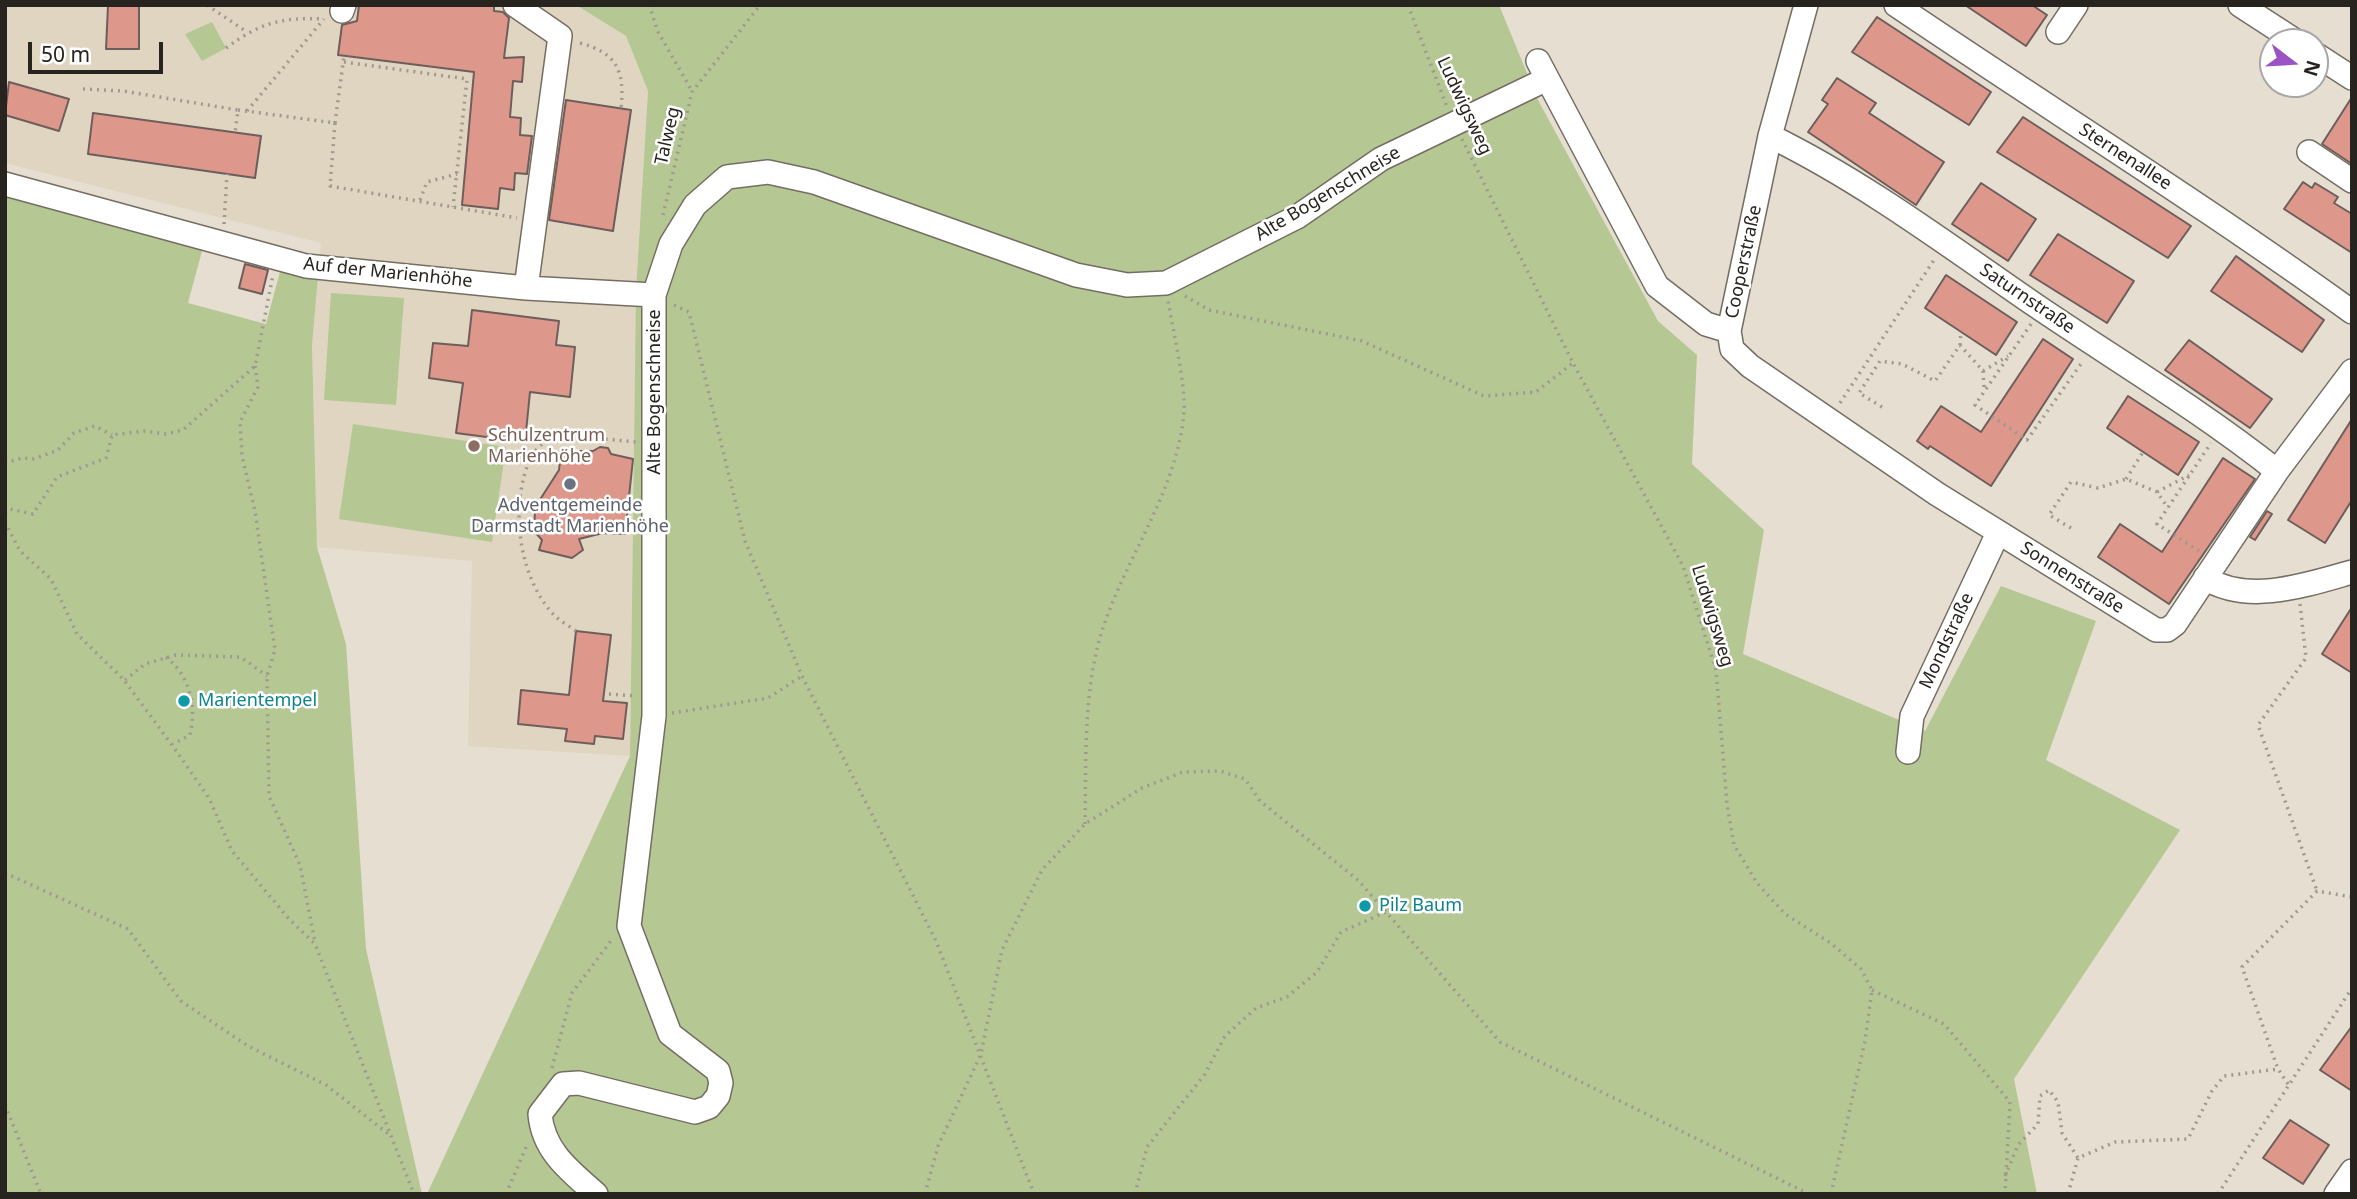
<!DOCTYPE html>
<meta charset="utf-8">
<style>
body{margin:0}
#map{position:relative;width:2357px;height:1199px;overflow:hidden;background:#e5ded1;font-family:"Noto Sans",sans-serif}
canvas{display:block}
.frame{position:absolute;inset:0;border:7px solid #27241f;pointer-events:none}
.north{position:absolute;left:2259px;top:28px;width:70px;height:70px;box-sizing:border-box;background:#fff;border:2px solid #a9a7a5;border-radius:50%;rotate:107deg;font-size:19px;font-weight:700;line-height:28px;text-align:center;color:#27241f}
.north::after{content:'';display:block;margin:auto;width:24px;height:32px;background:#9b52c4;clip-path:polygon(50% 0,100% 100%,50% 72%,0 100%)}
.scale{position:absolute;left:28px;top:42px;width:135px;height:32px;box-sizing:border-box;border:4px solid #27241f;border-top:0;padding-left:9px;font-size:21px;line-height:24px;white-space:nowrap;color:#27241f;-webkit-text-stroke:5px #fff;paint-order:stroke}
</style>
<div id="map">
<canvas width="2357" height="1199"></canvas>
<div class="frame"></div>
<div class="north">N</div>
<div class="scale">50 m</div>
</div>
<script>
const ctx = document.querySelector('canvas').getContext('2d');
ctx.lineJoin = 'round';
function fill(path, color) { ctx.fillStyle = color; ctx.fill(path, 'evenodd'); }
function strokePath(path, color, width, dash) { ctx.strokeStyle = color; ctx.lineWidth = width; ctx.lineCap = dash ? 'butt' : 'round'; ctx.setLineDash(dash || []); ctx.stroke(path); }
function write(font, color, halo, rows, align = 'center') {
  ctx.font = font + ' "Noto Sans",sans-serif'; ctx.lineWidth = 5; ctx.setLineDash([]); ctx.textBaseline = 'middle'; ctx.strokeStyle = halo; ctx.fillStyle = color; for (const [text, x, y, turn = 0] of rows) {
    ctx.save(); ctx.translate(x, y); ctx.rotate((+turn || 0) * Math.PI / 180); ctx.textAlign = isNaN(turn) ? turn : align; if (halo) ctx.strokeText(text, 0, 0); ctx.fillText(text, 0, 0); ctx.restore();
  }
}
fill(new Path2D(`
 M5,5H576L626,36L648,91L636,290L630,756L468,746L472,561L317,547L312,345L321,243L5,163Z`), '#e0d5c1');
fill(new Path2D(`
 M576,5H1499L1538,100L1658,321L1697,355L1692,464L1764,530L1743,654L1925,731L2001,586L2096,621L2046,760L2180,830L2014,1079L2037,1194H427L630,756L636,290L648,91L626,36Z
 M212,22L226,48L202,61L185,34Z
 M5,190L203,247L188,303L266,324L281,268L318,277L312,345L317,547L346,644L366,949L422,1194H5Z
 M331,293L404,298L396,405L324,400Z
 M353,424L506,447L492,542L339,519Z`), '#b5c894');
const building = new Path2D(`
 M108,5H139V49H106Z
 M359,5H487L494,6V11L503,12L509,18L504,58L524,57L522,82L513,81L510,117L521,118L520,135L532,136L527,174L515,173L514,190L500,188L498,209L462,205L474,72L338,55L342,25L357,21Z
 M1965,5H2032L2047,15L2026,46Z
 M1877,17L1991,92L1969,125L1852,52Z
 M1837,78L1876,103L1869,113L1944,162L1916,205L1808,132L1828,104L1822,100Z
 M9,82L69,99L59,131L5,115Z
 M2352,97V164L2322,144Z
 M566,100L631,110L613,231L549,220Z
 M93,113L261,136L255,178L88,154Z
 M2023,117L2191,226L2168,258L1997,152Z
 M2303,182L2312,188L2315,183L2338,197L2334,203L2352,214V253L2284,209Z
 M1981,183L2036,219L2008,261L1952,224Z
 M2058,234L2134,281L2107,323L2030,275Z
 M2236,256L2324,320L2302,352L2211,291Z
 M245,264L268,270L262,294L239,288Z
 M1946,275L2017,322L1996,355L1925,308Z
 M472,310L559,321L556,345L575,347L570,397L530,392L525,442L456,433L463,383L429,378L433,343L468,346Z
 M2043,339L2073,359L1991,486L1930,446L1928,449L1917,441L1941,406L1981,432Z
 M2189,340L2272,399L2250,428L2165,370Z
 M2128,396L2199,442L2178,475L2107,428Z
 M2352,419V500L2325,543L2288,520Z
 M600,447L608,448L611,454L633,459L625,534L603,533L579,539L583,550L572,558L539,550L542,540L534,531L535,511L543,510L541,498L559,470L561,451H593Z
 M2223,458L2255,479L2169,604L2098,557L2120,524L2162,552Z
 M2267,511L2272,514L2255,540L2250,537Z
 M2352,607V673L2322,654Z
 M576,631L611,635L603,701L627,703L623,739L595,736L594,744L565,741L567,729L518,724L521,690L569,695Z
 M2352,1026V1091L2320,1070Z
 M2290,1120L2329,1145L2303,1184L2263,1158Z`);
fill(building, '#dd978b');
strokePath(building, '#6d5e5c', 2);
const minor = new Path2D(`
 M515,5L560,36L526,288
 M1806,5L1770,136L1729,331L1732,349L1750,366L1937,494L2156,630H2167L2175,624L2277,471L2352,371
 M1896,5C2048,108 2204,205 2352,312
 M2240,5L2297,42
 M342,11L344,5
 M2058,32L2076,5
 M2315,54L2352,78
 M1538,61L1657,286L1706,324L1729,331
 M1770,136C1864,182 1949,246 2035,305C2116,360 2200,410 2277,471
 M2309,152L2352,181
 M5,184L306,266L526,288L654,295
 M2205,578C2248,605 2306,585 2352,572
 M1908,752L1912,716L1998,533
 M596,1194C570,1171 543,1151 540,1114L563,1084L579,1083L695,1112L709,1107L718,1096L721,1083L718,1071L670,1034L629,926L654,716V295L671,244L695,205L727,177L768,172L814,182L1076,275L1127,285L1166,283L1297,217L1381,159L1547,79
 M2336,1194L2352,1171`);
strokePath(minor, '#746e62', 26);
strokePath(new Path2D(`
 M207,5L247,32
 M649,5L658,32L692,91
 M1408,5L1447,107
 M580,43C617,53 625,71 621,108
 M226,48C260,23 281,17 324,19
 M344,62L467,79L453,207
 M83,89L123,91L238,110L235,133
 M238,110L335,123L330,186L517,218
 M247,111L324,19
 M335,123L344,56
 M1462,139L1573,363L1683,566L1716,670L1727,804L1734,845L1757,883L1785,914L1832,944L1861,969L1872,990L1865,1041L1831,1194
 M420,200L427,182L457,174
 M663,215L692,92L760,5
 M224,224L227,174
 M1185,296L1209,310L1362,341L1484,396L1536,392L1573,363
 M674,305L689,312L745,541L802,676L936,941L1034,1194
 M2031,324L1975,405L2027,440L2083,361
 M1960,345L1961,331
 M255,366L258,387L240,422L242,456L255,511L275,650L267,676L269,796L300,865L315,942
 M1983,371L2008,356
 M1840,403L1934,260
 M1882,407L1859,393L1880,361L1902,364L1935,381L1960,345L1983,371L1984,387
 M5,463L22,458L34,459L58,450L74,433L95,426L112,435
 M2126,479L2143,452
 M2157,492L2189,475
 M5,513L10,509L33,514L57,477L106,458L112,435L144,431L166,434L183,430L255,366L273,275
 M5,522L20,551L51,579L77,634L124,680L172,745L209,798L232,851L289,919L315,944L414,1194
 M2071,528L2049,515L2071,482L2098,488L2126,479L2157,492L2168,508
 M2199,551L2157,524L2211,443
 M2300,604L2306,658L2258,725L2317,891
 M576,631C569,626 560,621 554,615C518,577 509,504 531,457C535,449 546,441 553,434L636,442
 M166,657C190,676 197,706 190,735L173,744
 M125,680L145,664L176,655L241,657L267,676
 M609,694L635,696
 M672,713L768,698L802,676
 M1085,824C1086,768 1084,708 1096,653C1115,570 1177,498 1184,412C1186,386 1173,330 1168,301
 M5,873L128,929L181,1001L248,1046L326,1085L391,1136
 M1872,990L1944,1024L2010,1102L2005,1194
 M552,1068L572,993L613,938
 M2288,1084L2278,1069L2242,967L2317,891L2352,897
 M5,1105L41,1194
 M2005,1176L2018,1145L2038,1124L2040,1096L2049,1090L2058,1102L2062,1133L2078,1158
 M506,1194L527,1145
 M925,1194L938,1146L981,1054L1002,950L1042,870L1085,824L1142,788L1183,772L1220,771L1245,779L1260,801L1358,880L1500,1042L1809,1194
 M1135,1194L1147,1147L1205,1074L1225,1036L1256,1008L1287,997L1317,972L1341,932L1388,911
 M2068,1194L2078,1158L2115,1142L2188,1139L2212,1091L2224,1076L2278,1069
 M2218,1194L2352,988`), '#9f998f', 3.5, [2, 5]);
strokePath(minor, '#fff', 23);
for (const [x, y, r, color] of [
 [474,446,7,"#8d6e63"],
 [570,484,7,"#6b7280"],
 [184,701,7,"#0f9aa8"],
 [1365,906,7,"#0f9aa8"]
]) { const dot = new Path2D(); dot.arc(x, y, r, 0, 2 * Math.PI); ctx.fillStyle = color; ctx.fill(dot); strokePath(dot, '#fff', 2.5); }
write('18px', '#27241f', '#fff', [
 ["Ludwigsweg",1464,106,65],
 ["Talweg",668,136,-77],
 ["Sternenallee",2125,157,33],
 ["Alte Bogenschneise",1328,194,-31],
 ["Cooperstraße",1744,262,-78],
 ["Auf der Marienhöhe",388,273,6],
 ["Saturnstraße",2027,299,34],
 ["Alte Bogenschneise",655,392,-90],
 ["Sonnenstraße",2072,578,32],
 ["Ludwigsweg",1712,616,73],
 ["Mondstraße",1947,641,-65]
]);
write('18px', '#785e54', '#fff', [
 ["Schulzentrum",488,436],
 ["Marienhöhe",488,457]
], 'left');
write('18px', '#5b616d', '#fff', [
 ["Adventgemeinde",570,506],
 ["Darmstadt Marienhöhe",570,527]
]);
write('18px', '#0d838f', '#fff', [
 ["Marientempel",198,701],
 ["Pilz Baum",1379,906]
], 'left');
</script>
